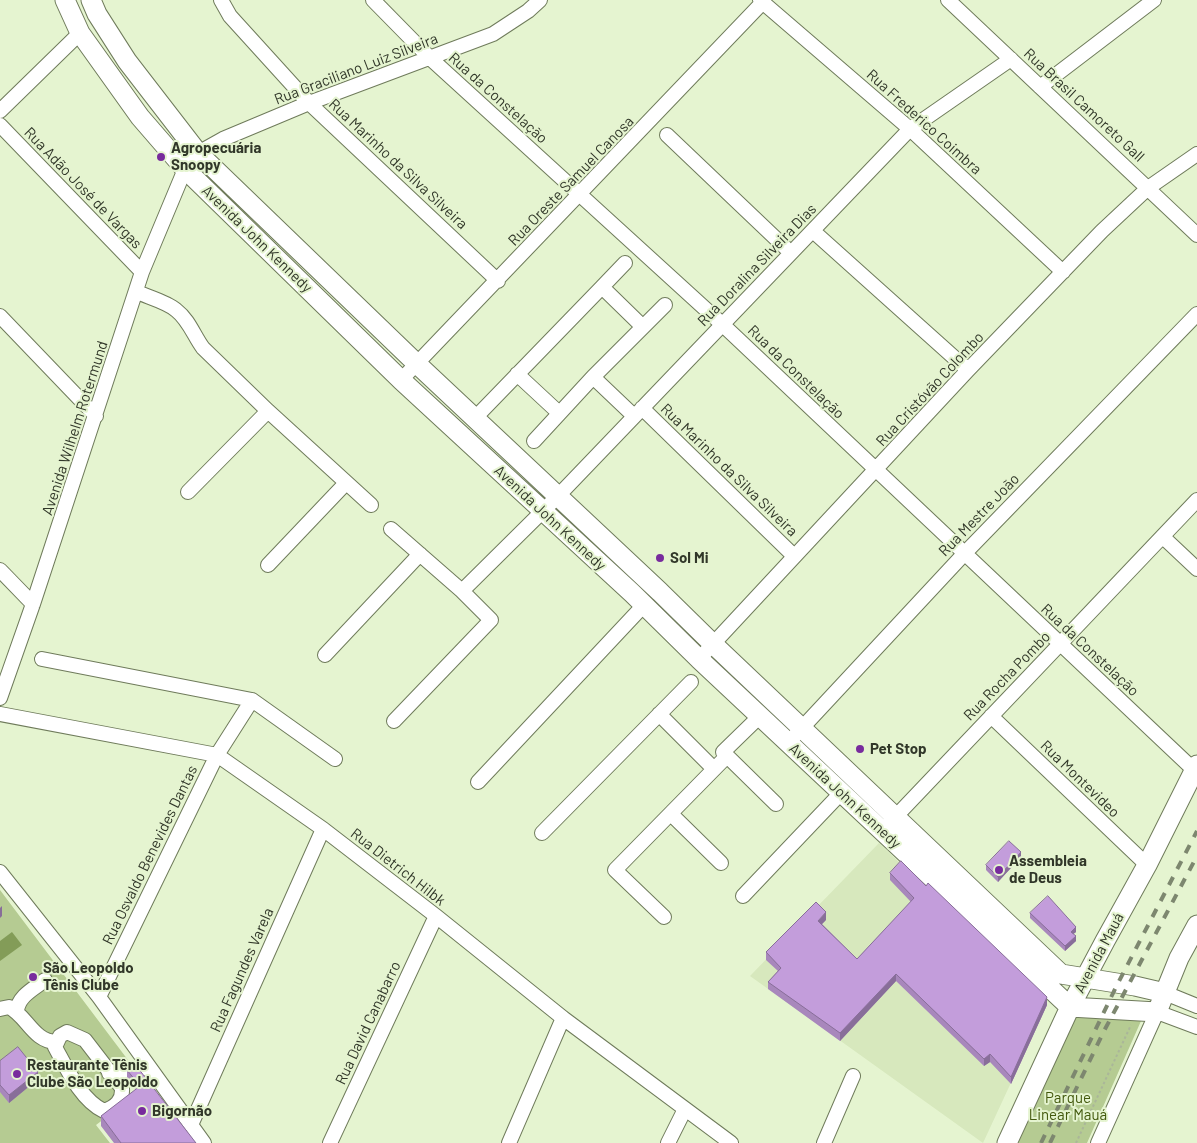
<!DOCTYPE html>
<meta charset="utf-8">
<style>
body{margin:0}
canvas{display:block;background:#e5f4d0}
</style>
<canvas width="1197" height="1143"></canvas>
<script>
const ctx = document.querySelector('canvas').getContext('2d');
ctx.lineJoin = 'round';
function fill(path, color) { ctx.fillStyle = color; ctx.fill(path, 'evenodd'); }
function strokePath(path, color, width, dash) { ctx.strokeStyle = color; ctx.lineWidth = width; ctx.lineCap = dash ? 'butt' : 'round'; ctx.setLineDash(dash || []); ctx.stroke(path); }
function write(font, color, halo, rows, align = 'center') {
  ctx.font = font + ' Barlow,sans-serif'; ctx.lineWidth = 4; ctx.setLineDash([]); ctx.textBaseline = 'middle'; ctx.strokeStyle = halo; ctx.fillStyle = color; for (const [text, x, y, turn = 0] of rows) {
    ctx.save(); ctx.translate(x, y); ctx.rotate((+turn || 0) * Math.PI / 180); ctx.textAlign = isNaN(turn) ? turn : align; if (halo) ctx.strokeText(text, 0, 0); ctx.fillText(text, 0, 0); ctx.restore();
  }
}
fill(new Path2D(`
 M879,843L1047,1005L983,1143L750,976Z`), '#d7e8bd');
fill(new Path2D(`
 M0,890L131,1064L117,1075L133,1097L96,1125L110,1143H0Z
 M1080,1013L1138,1016L1141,1021L1087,1143H1018L1074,1018Z`), '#b5cb92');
fill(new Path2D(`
 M12,932L22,945L0,961V941Z`), '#839c58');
const minor = new Path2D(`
 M221,0L230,16L309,103L498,281
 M373,0L430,58L723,325L1194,770
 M760,0L910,129L1063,272
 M948,0L1197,235
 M1040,87L1154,0
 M0,111L80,33
 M0,125L142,272
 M667,135L791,253
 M813,231L968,370
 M625,263L602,287L643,327
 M137,292C148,297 167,302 176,310C189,320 194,336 203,348L268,411L371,505
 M0,316L96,416
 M517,374L559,413
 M401,380L763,2
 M642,408L794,556
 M634,416L593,377L665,305
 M475,418L602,287
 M534,441L593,377
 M188,492L268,411
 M391,529L462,591L491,620L394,721
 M1163,537L1197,569
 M268,565L346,483
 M0,570L33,604
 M462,591L558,496L910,129L1011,59
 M325,655L420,554
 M42,659L252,700L335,759
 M699,659L968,370L1102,231L1148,188L1197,154
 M0,698L33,604L142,272L185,169L198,153L223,139L309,103L493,34L528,11L540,0
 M0,714L217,755L323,829L436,916L563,1018L731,1143
 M659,714L714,769
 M760,716L723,752L776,804
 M991,716L1147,865
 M788,743L964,554L1197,314
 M478,782L644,605
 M671,814L721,863
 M882,831L1197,500
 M542,833L691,682
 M0,872L99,997L204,1143
 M743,896L841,793
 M664,917L615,870L727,756
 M1165,993L1197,1006
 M99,997L217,755L252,700
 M0,1009L9,1007C27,1016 33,1041 56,1042
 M17,1011C18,996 35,988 45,980
 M67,1032L85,1040L122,1088C123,1101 115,1107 104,1111C81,1100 67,1069 55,1047L60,1036Z
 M109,1073L146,1068
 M191,1125L323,829
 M330,1143L436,916
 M509,1143L563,1018
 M668,1143L685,1109
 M824,1143L853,1076
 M1098,1143L1157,1012L1197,1027`);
const major = new Path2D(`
 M65,0L80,33L140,117L185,169L401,380L632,593L699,659L1070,1007L1157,1012L1179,958L1197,925
 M91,0L97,14L127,61L198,153L416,363L660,592L713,644L1061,974L1135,986L1165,993
 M1007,1143L1070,1007L1105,941L1147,865L1197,765`);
strokePath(minor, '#6f7b5b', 16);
strokePath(major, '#6f7b5b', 21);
strokePath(new Path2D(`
 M1076,1143L1131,1025`), '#aab699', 2, [2.5, 2.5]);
strokePath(minor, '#fff', 14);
strokePath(major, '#fff', 19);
strokePath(new Path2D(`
 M1041,1143L1116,987L1197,831
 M1050,1143L1104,1031L1197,856`), '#7d876f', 4, [9, 9]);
fill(new Path2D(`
 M1021,857L998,882L986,870V865Z
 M890,873L1047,1005L1011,1084L990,1062L984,1066L896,981L840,1041L768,989V982L778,971L766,960V952L826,920L822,924L857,959L911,902L890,880Z
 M1030,913L1076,932L1073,934L1076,941L1065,951L1030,918Z
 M0,1061L38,1079L9,1103L0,1092Z
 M127,1070L196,1143H114L101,1126V1116L136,1090L127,1079Z`), '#a887bc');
fill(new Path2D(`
 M1021,852V857L998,882V877Z
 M2,906V916L0,918V908Z
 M826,912V920L818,928V921Z
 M1076,927V932L1071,936V932Z
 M1076,936V941L1065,951V946Z
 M896,974V981L840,1041V1033Z
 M1047,997V1005L1011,1084V1077Z
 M990,1054V1062L984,1066V1059Z
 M38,1072V1079L9,1103V1095Z`), '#886e99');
const building = new Path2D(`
 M1009,841L1021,852L998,877L986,865Z
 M901,861L926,886L928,883L1047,997L1011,1077L990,1054L984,1059L896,974L840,1033L768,982L781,968L766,952L816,902L826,912L818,921L857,959L914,898L890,873Z
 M1048,896L1076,927L1071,932L1076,936L1065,946L1030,913Z
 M18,1047L38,1072L9,1095L0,1085V1061Z
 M138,1068L196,1143H121L101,1116L140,1086L127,1070Z`);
fill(building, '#c39ddb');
strokePath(building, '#886e99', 1);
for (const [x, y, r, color] of [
 [161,157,5,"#782b9d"],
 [660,558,5,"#782b9d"],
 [860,749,5,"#782b9d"],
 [999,870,5,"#782b9d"],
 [33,977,5,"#782b9d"],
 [17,1074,5,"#782b9d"],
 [142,1111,5,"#782b9d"]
]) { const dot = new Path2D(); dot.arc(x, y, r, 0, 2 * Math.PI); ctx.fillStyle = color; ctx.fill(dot); strokePath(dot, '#e5f4d0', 2); }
write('15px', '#313729', '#e5f4d0', [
 ["Rua Graciliano Luiz Silveira",356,69,-21],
 ["Rua da Constelação",498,98,42],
 ["Rua Brasil Camoreto Gall",1084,105,43],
 ["Rua Frederico Coimbra",924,122,42],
 ["Rua Marinho da Silva Silveira",398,164,43],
 ["Rua Oreste Samuel Canosa",571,181,-46],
 ["Rua Adão José de Vargas",83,188,46],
 ["Avenida John Kennedy",257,239,44],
 ["Rua Doralina Silveira Dias",757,265,-46],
 ["Rua da Constelação",796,372,44],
 ["Rua Cristóvão Colombo",930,389,-47],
 ["Avenida Wilhelm Rotermund",75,428,-72],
 ["Rua Marinho da Silva Silveira",729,470,44],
 ["Rua Mestre João",979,515,-46],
 ["Avenida John Kennedy",550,518,43],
 ["Rua da Constelação",1090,650,43],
 ["Rua Rocha Pombo",1007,676,-46],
 ["Rua Montevideo",1080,779,44],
 ["Avenida John Kennedy",845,796,43],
 ["Rua Osvaldo Benevides Dantas",150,855,-64],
 ["Rua Dietrich Hilbk",398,867,38],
 ["Avenida Mauá",1099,953,-62],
 ["Rua Fagundes Varela",242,970,-66],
 ["Rua David Canabarro",368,1023,-65]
]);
write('bold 15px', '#313729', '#e5f4d0', [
 ["Agropecuária",171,148],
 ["Snoopy",171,165],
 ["Sol Mi",670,558],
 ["Pet Stop",870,749],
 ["Assembleia",1009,861],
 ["de Deus",1009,878],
 ["São Leopoldo",43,968],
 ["Tênis Clube",43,985],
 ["Restaurante Tênis",27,1065],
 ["Clube São Leopoldo",27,1082],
 ["Bigornão",152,1111]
], 'left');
write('15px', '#43590d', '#e5f4d0', [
 ["Parque",1068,1098],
 ["Linear Mauá",1068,1115]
]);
</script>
